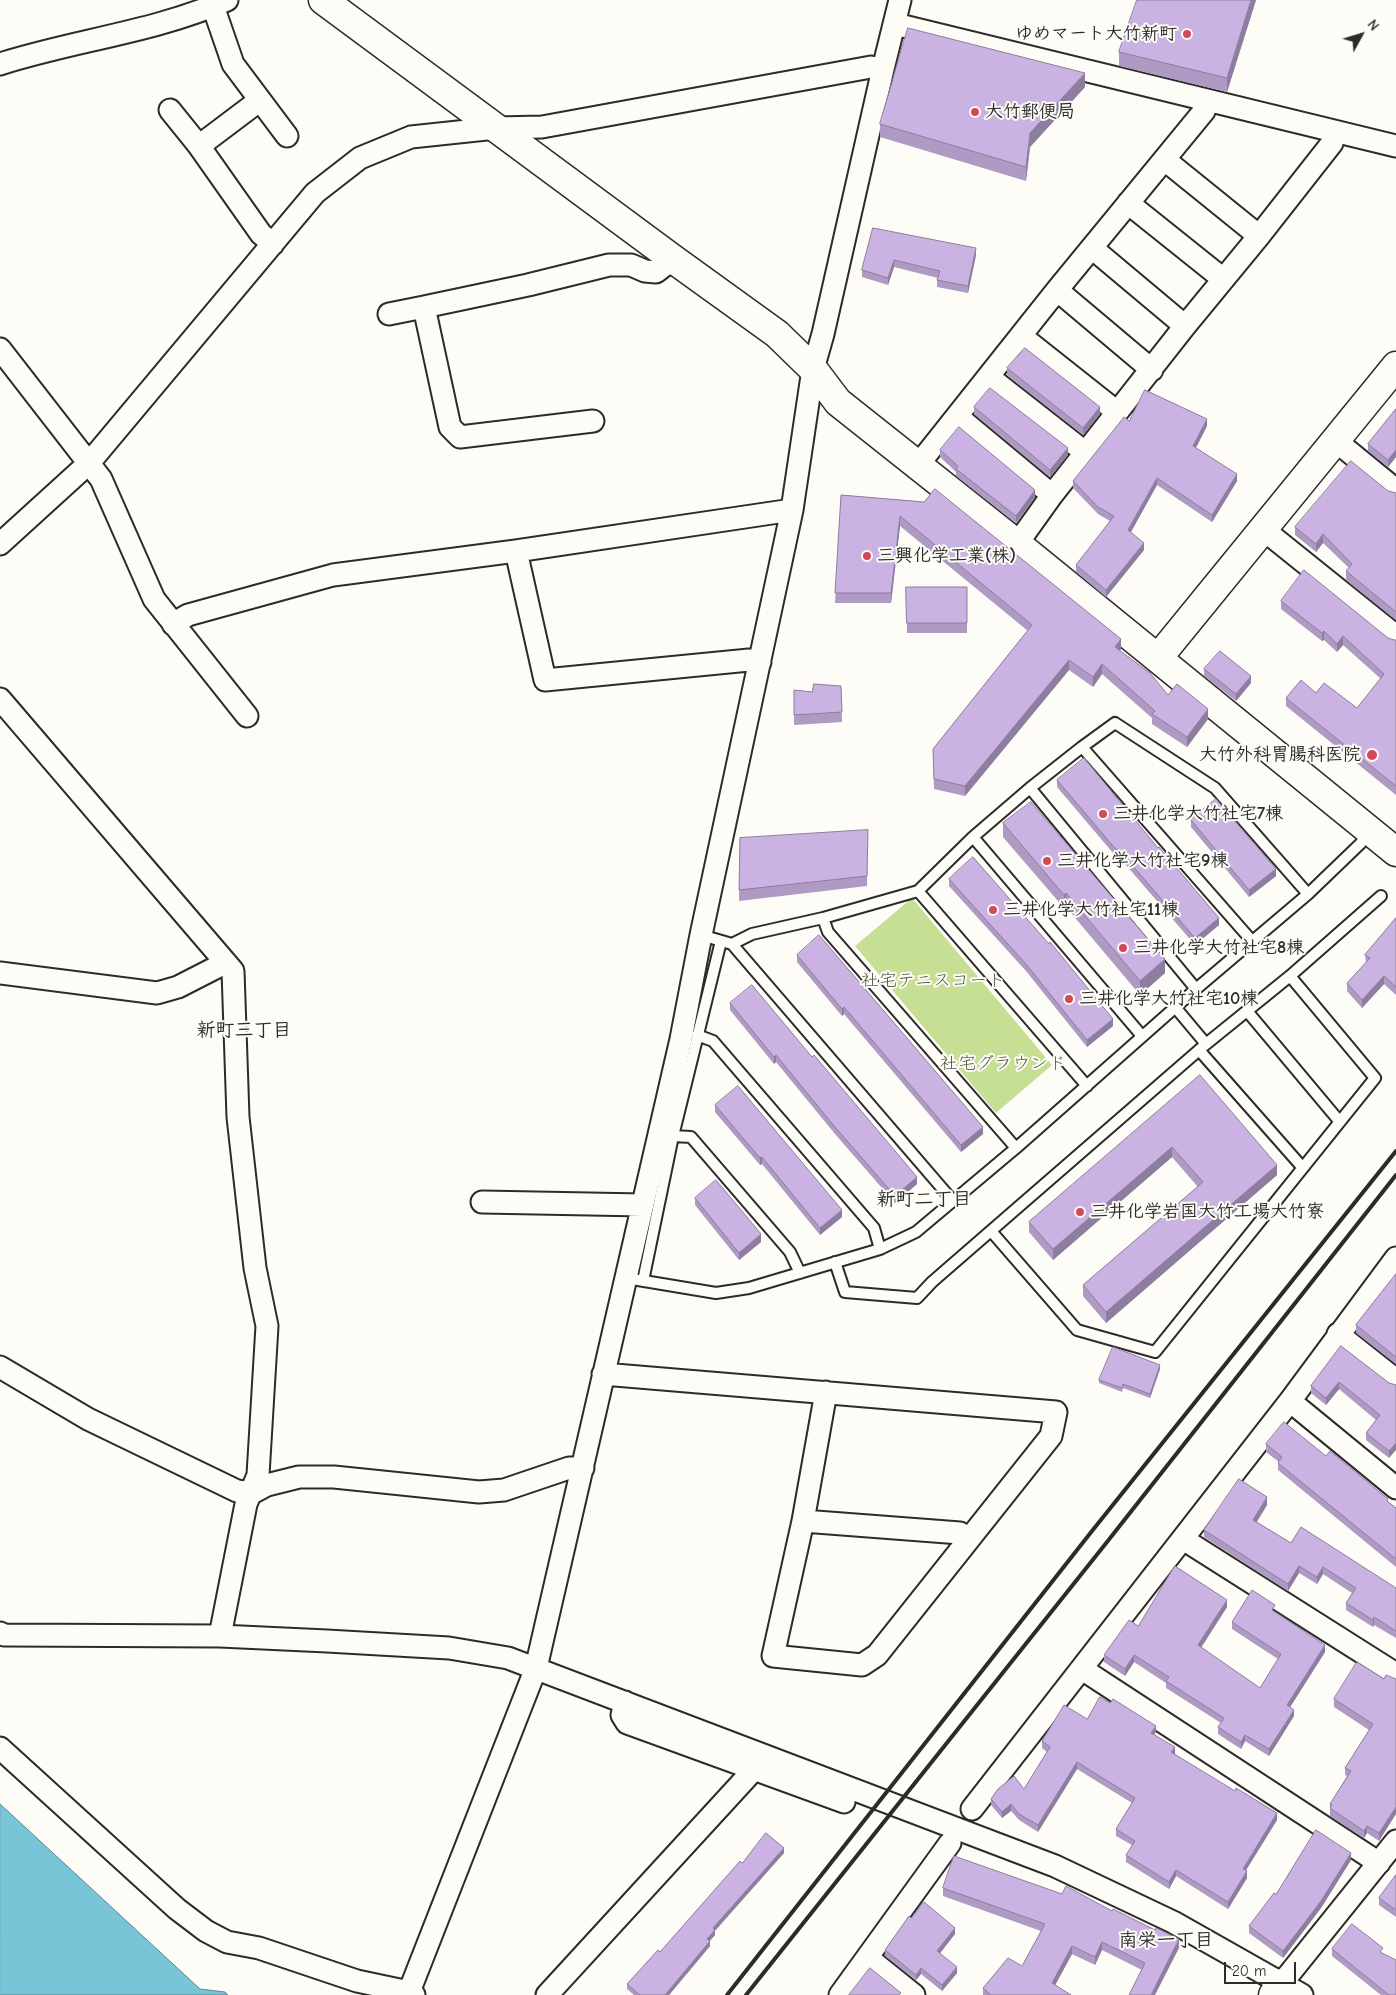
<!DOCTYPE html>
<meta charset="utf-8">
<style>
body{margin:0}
#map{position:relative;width:1396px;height:1995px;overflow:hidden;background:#fdfcf7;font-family:"Comic Neue",sans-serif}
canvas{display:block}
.north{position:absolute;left:1336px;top:10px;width:50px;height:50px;-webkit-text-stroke:4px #fdfcf7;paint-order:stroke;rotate:51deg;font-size:14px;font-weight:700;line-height:20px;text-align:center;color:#2b2b2b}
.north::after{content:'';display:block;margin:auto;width:18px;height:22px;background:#2b2b2b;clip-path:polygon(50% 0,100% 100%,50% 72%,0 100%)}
.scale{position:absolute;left:1224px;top:1962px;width:72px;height:22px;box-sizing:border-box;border:2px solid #2b2b2b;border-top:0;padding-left:6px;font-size:15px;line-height:18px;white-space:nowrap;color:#2b2b2b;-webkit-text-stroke:4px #fdfcf7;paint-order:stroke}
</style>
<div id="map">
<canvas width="1396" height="1995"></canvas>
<div class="north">N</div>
<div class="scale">20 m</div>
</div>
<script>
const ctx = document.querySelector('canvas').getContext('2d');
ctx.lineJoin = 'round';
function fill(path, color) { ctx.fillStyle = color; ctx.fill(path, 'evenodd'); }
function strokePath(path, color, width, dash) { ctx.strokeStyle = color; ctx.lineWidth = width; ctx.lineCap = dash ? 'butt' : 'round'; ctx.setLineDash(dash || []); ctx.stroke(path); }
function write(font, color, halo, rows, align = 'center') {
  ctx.font = font + ' "Comic Neue","Klee One",sans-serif'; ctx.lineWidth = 4; ctx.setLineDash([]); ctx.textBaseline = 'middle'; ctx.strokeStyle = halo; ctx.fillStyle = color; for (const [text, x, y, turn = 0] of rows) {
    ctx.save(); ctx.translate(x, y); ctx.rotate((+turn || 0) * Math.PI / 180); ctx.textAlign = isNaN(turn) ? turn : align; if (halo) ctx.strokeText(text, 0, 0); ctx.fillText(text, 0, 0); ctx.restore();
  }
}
fill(new Path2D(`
 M912,898L1052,1065L996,1113L855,946Z`), '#c7df95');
const water = new Path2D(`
 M0,1804L200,1989L225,1992L228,1995H0Z`);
fill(water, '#79c5d8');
strokePath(water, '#5a8793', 1);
const lane = new Path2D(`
 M1082,747L1252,941
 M1030,788L1196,989
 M973,837L1142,1036
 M918,891L1087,1086
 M823,918L828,932L1016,1148
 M701,935L732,944L752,934L823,918L918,891L973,837L1030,788L1082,747L1115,723L1215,788L1308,894
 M732,944L953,1201
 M1247,1011L1340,1122
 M697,1035L713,1041L874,1228L880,1249
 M1206,1044L1290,976L1381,896
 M1199,1050L1303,1168
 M673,1136L691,1137L790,1252L800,1273
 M991,1231L1077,1330L1155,1352L1375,1078L1290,976
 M835,1262L845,1292L917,1298L932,1282L1206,1044L1175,1007
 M626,1278L716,1293L749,1288L880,1249L916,1232L1016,1148L1196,989L1308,894L1360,844L1370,832
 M643,1281L673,1136L721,941`);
const street = new Path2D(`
 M213,6L233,64L287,136
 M895,24L1396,146
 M0,64C75,40 155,32 227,0
 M170,110L199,146L260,100
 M199,146L261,234L273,244
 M1165,160L1259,236
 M1128,203L1223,279
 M1092,248L1185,326
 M1057,290L1152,370
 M424,307L528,285L609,265H631L645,271L656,272L673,259
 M389,314L424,307L450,427L460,437L593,421
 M1021,336L1117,412
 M0,349L101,479L154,599L247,716
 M989,377L1086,453
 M957,416L1052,495
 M1336,441L1396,490
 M918,465L1057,290L1204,111L1208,101
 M1264,530L1396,636
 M0,544L89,463L315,193L360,158L411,137L496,128L542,127L871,67L883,69
 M1017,544L1052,495L1185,326L1259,236L1332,143L1334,132
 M516,551L545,680L749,660L760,662
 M173,624L188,615L333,575L516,551L792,510
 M0,699L233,971L238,1117L255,1268L267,1326L258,1475L246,1504L220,1636
 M0,973L157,993L178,987L225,963
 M482,1202L643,1205
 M1338,1334L1396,1380
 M0,1367L88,1419L237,1491L252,1493L267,1485L299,1477H334L479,1492L504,1490L569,1468H583
 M603,1374L1056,1412L1051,1436L877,1655L862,1665L773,1656L803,1521L826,1392
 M1290,1401L1396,1488
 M803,1521L960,1533L968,1539
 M1183,1539L1396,1674
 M0,1633L4,1635L220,1636L327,1641L449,1648L508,1658L1055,1866L1173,1922L1302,1995
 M1082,1669L1379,1863
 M625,1702L622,1715L627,1723L844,1802
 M0,1748L177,1909L206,1931L227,1942L259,1948L357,1981L409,1992L414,1995
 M972,1809L1290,1401L1396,1258
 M868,1958L914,1995
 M1282,1983L1396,1841
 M409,1992L536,1668L681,1039L701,935L792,510L813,369L823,334L883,69L900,0
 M547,1995L748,1776L751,1769
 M840,1995L950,1843`);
const secondary = new Path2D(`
 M323,0L673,259L777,334L813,369L838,402L1017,544L1396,852
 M1158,658L1396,366
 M1273,1995L1282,1983`);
strokePath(lane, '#2b2b2b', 14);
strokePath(street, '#2b2b2b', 25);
strokePath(secondary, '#2b2b2b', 31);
strokePath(lane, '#fdfcf7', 10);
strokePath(street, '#fdfcf7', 21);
strokePath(secondary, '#fdfcf7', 28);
strokePath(new Path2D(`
 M727,1995L1092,1531L1396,1151
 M746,1995L1107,1542L1396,1175`), '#2b2b2b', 4);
fill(new Path2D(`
 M1256,0L1227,92L1119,66V52Z
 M1085,87L1030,147L1026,181L880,137V124Z
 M873,228L976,255L968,293L937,287V280L938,278L894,267L888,285L862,277V270Z
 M1007,368L1100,414L1083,435L1007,375Z
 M974,407L1068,455L1050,477L974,414Z
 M1396,409V457L1388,467L1368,451V444Z
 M1129,421L1207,426L1196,448L1237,481L1212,522L1157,485L1131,532L1144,550L1106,597L1076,572V565L1110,521L1098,514L1073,488V481Z
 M940,450L1035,497L1016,523L956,476V472L940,457Z
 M1388,491L1396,493V620L1346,580V571L1349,568L1323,543L1316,552L1295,535V527Z
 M841,495L924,502L1121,649L1120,651L1168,695L1208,719L1187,747L1152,724V718L1102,674L1093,687L1069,670L965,796L934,789L933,749L1028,631L900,526L891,603H835Z
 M906,587H967V633H907Z
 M1281,601L1394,640H1396V795L1286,706V698L1316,693L1357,708L1381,679L1343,645L1337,652L1324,640L1322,641L1281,609Z
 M1204,669L1251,683L1236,701L1204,676Z
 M841,686L842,722L794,725V690L812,692Z
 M1057,780L1219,925L1195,945L1125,864L1113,853L1057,787Z
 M1191,820L1276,876L1249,897L1191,827Z
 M1003,823L1165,973L1140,995L1066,907L1064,908L1003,837Z
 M868,830L867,886L739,901L740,838Z
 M949,879L1113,1026L1087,1047L1026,971L949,886Z
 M1396,918V995L1384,984L1362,1008L1347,991V983L1366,963L1365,955Z
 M797,955L983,1134L961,1152L844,1014L842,1016L797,962Z
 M730,1003L812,1057L917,1184L895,1203L835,1134L776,1062L774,1064L730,1010Z
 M1200,1075L1277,1175L1106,1323L1083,1296V1285L1198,1187L1172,1157L1053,1260L1029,1232V1222Z
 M715,1105L842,1217L820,1235L762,1164L760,1165L715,1112Z
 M695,1198L761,1242L739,1260L695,1205Z
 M1396,1274V1364L1356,1333V1325Z
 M1341,1346L1389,1383L1395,1385L1389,1458L1366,1440V1433L1376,1420L1339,1389L1326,1405L1311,1393V1386Z
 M1160,1369L1150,1398L1123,1388L1122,1392L1099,1383V1380Z
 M1266,1444L1326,1456L1396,1508V1567L1278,1470V1463L1279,1462L1266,1452Z
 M1267,1505L1257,1522L1291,1543L1396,1588V1638L1374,1625L1373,1627L1346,1610V1603L1352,1593L1323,1574L1317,1584L1299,1573L1288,1591L1204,1537V1530Z
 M1227,1607L1201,1648L1260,1688L1278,1659L1232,1629V1622L1275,1612L1325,1652L1290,1707L1294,1716L1269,1756L1245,1741L1241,1749L1218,1734V1727L1221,1723L1166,1688V1683L1134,1662L1125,1676L1104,1662V1655L1138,1626Z
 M1384,1679H1395L1379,1841L1367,1833L1364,1838L1330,1816V1804L1347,1776L1345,1775V1768L1369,1730L1334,1707V1699Z
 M1087,1719L1156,1732L1154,1734L1174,1754L1277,1820L1246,1870L1247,1878L1228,1909L1176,1876L1169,1889L1126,1862V1855L1132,1845L1116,1836V1829L1132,1803L1077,1769L1038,1832L1019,1820L1011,1811L1002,1818L991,1805V1799L1024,1789L1047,1752L1042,1748V1741Z
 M784,1853L715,1930V1935L710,1941V1946L669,1995H634L627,1989V1984L660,1952L742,1863Z
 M1351,1860L1321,1908L1283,1958L1249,1933V1926L1276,1894Z
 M1396,1875V1917L1379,1905V1898Z
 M943,1888L1179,1948L1142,1970L1102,1950L1095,1965L1072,1954L1055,1985L1071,1995H983V1988L1022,1966L1041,1931L943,1896Z
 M911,1918L955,1934L940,1953L957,1973L942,1991L921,1974L916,1980L885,1956V1950Z
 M1332,1949L1383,1953L1396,1995H1381L1332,1956Z`), '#ae9ac2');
fill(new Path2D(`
 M1251,0H1256L1227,92V78Z
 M1085,73V87L1030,147L1026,181V167L1030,133Z
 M976,248V255L968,293V286Z
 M894,260V267L888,285V278Z
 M1100,407V414L1083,435V428Z
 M1207,419V426L1193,453V446Z
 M1068,448V455L1050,477V470Z
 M1396,450V457L1388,467V460Z
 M1237,474V481L1212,522V515Z
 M1157,478V485L1128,537V530Z
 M1035,490V497L1016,523V516Z
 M900,516V526L891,603V593Z
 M1323,534V543L1316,552V544Z
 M1144,543V550L1106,597V590Z
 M1324,631V640L1322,641V633Z
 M1343,636V645L1337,652V644Z
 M1121,639V649L1115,657V647Z
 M1069,660V670L965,796V786Z
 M1102,664V674L1093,687V677Z
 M1251,676V683L1236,701V694Z
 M1208,709V719L1187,747V737Z
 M1276,869V876L1249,897V890Z
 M1066,893V907L1064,908V895Z
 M1219,918V925L1195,945V938Z
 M1165,959V973L1140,995V981Z
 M1384,976V984L1362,1008V1000Z
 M844,1007V1014L842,1016V1009Z
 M1113,1019V1026L1087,1047V1040Z
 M776,1055V1062L774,1064V1057Z
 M983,1127V1134L961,1152V1145Z
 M1172,1147V1157L1053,1260V1249Z
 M762,1157V1164L760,1165V1158Z
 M1277,1165V1175L1106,1323V1312Z
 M917,1177V1184L895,1203V1196Z
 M842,1210V1217L820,1235V1228Z
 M761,1234V1242L739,1260V1253Z
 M1160,1365V1369L1150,1398V1394Z
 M1339,1382V1389L1326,1405V1398Z
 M1396,1443V1450L1389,1458V1451Z
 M1267,1497V1505L1253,1527V1520Z
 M1299,1566V1573L1288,1591V1584Z
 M1323,1567V1574L1317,1584V1577Z
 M1227,1600V1607L1198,1652V1645Z
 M1374,1617V1625L1373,1627V1620Z
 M1325,1645V1652L1287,1712V1705Z
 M1134,1655V1662L1125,1676V1669Z
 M1294,1710V1716L1269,1756V1749Z
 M1156,1726V1732L1151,1739V1733Z
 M1245,1735V1741L1241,1749V1742Z
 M1175,1747V1754L1171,1759V1752Z
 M1077,1762V1769L1038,1832V1825Z
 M1011,1804V1811L1002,1818V1812Z
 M1396,1807V1814L1379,1841V1833Z
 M1277,1813V1820L1243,1875V1869Z
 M1367,1826V1833L1364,1838V1831Z
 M784,1848V1853L714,1932L715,1930V1935L707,1943V1939L713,1928Z
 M1351,1853V1860L1321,1908L1283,1958V1951Z
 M1176,1870V1876L1169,1889V1882Z
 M1247,1871V1878L1228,1909V1902Z
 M955,1928V1934L937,1957V1951Z
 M1179,1939V1948L1155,1995H1151Z
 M710,1941V1946L669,1995H665Z
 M1102,1942V1950L1095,1965V1957Z
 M1072,1946V1954L1052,1991V1983Z
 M957,1967V1973L942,1991V1985Z
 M921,1968V1974L916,1980V1975Z`), '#8d7d9e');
const building = new Path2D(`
 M1137,0H1251L1227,78L1119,52Z
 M908,28L1085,73L1030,133L1026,167L880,124Z
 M873,228L976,248L968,286L937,280L940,271L894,260L888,278L862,270Z
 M1025,348L1100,407L1083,428L1007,368Z
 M990,388L1068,448L1050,470L974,407Z
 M1145,390L1207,419L1193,446L1237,474L1212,515L1157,478L1128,530L1144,543L1106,590L1076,565L1114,516L1098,507L1073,481L1124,417L1129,421Z
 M1396,409V450L1388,460L1368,444Z
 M959,427L1035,490L1016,516L956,469L958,466L940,450Z
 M1351,461L1388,491L1396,493V612L1346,571L1352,564L1323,534L1316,544L1295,527Z
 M935,489L1121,639L1115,647L1150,673L1168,695L1177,684L1208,709L1187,737L1152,714L1155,711L1102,664L1093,677L1069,660L965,786L934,779L933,749L1032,625L900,516L891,593H835L841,495L924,502Z
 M1304,570L1388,638L1394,640H1396V786L1286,698L1301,680L1316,693L1324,683L1357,708L1384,674L1343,636L1337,644L1324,631L1322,633L1281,601Z
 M906,587H967V623H907Z
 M1220,651L1251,676L1236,694L1204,669Z
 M814,684L841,686L842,712L794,715V690L812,692Z
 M1084,758L1158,848L1159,847L1219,918L1195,938L1125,857L1113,846L1057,780Z
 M1216,799L1276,869L1249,890L1191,820Z
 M1031,802L1165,959L1140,981L1066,893L1064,895L1003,823Z
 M868,830L867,876L739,890L740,838Z
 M973,857L1049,944L1050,942L1113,1019L1087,1040L1026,964L949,879Z
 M1396,918V987L1384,976L1362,1000L1347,983L1370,958L1365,955Z
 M819,935L983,1127L961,1145L844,1007L842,1009L797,955Z
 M752,985L812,1057L814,1055L917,1177L895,1196L835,1127L776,1055L774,1057L730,1003Z
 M1200,1075L1277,1165L1106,1312L1083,1285L1203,1182L1172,1147L1053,1249L1029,1222Z
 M738,1086L842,1210L820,1228L762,1157L760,1158L715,1105Z
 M716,1180L761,1234L739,1253L695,1198Z
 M1396,1274V1357L1356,1325Z
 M1341,1346L1389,1383L1396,1385V1443L1389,1451L1366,1433L1380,1415L1339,1382L1326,1398L1311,1386Z
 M1113,1347L1160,1365L1150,1394L1123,1384L1122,1388L1099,1380Z
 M1284,1422L1326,1456L1330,1451L1388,1499L1387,1501L1396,1508V1559L1278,1463L1282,1457L1266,1444Z
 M1239,1479L1267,1497L1253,1520L1291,1543L1301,1527L1396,1588V1631L1374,1617L1373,1620L1346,1603L1356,1588L1323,1567L1317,1577L1299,1566L1288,1584L1204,1530Z
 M1175,1566L1227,1600L1198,1645L1260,1688L1281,1654L1232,1622L1252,1590L1275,1605L1272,1610L1325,1645L1287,1705L1294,1710L1269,1749L1245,1735L1241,1742L1218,1727L1224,1718L1166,1681L1169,1677L1134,1655L1125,1669L1104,1655L1129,1620L1138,1626Z
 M1357,1662L1384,1679L1386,1675L1396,1679V1807L1379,1833L1367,1826L1364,1831L1330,1808L1332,1805L1330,1804L1351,1771L1345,1768L1373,1724L1334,1699Z
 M1100,1697L1110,1703L1113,1699L1156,1726L1151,1733L1175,1747L1171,1752L1235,1791L1236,1788L1277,1813L1243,1869L1247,1871L1228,1902L1176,1870L1169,1882L1126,1855L1135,1841L1116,1829L1135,1798L1077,1762L1038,1825L1019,1814L1011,1804L1002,1812L991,1799L998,1789L1014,1776L1024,1789L1050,1747L1042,1741L1064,1705L1087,1719Z
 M1316,1830L1351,1853L1321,1901L1283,1951L1249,1926L1274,1893L1276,1894Z
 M766,1833L784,1848L713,1928L715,1930L707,1939L710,1941L665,1995H640L627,1984L658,1950L660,1952L740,1861L742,1863Z
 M954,1856L1062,1894L1066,1886L1112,1911L1113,1909L1155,1930L1156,1928L1179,1939L1151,1995H1129L1145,1963L1102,1942L1095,1957L1072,1946L1052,1983L1071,1995H991L983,1988L1008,1958L1022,1966L1045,1924L943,1888Z
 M1396,1875V1910L1379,1898Z
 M924,1902L955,1928L937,1951L957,1967L942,1985L921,1968L916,1975L885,1950L909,1916L911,1918Z
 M1352,1924L1383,1948L1380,1952L1396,1960V1995H1389L1332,1949Z
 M870,1968L901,1993L899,1995H849Z`);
fill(building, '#cab3e2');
strokePath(building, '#8d7d9e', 1);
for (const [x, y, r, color] of [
 [1187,34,5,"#d1495b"],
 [975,112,5,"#d1495b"],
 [867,556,5,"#d1495b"],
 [1372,755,6,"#d1495b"],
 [1103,814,5,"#d1495b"],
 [1047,861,5,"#d1495b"],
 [993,910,5,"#d1495b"],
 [1123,948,5,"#d1495b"],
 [1069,999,5,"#d1495b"],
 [1080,1212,5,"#d1495b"]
]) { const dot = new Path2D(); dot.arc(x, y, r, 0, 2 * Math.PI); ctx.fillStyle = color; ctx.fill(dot); strokePath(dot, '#fdfcf7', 2); }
write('bold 18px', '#2b2b2b', '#fdfcf7', [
 ["ゆめマート大竹新町",1177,34,"right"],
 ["大竹郵便局",985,112],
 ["三興化学工業(株)",877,556],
 ["大竹外科胃腸科医院",1361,755,"right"],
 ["三井化学大竹社宅7棟",1113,814],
 ["三井化学大竹社宅9棟",1057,861],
 ["三井化学大竹社宅11棟",1003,910],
 ["三井化学大竹社宅8棟",1133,948],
 ["三井化学大竹社宅10棟",1079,999],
 ["三井化学岩国大竹工場大竹寮",1090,1212]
], 'left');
write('18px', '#525846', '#fdfcf7', [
 ["社宅テニスコート",933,981],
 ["社宅グラウンド",1003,1064]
]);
write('bold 19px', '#2b2b2b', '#fdfcf7', [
 ["新町三丁目",244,1031],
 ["新町二丁目",924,1200],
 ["南栄一丁目",1166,1941]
]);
</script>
